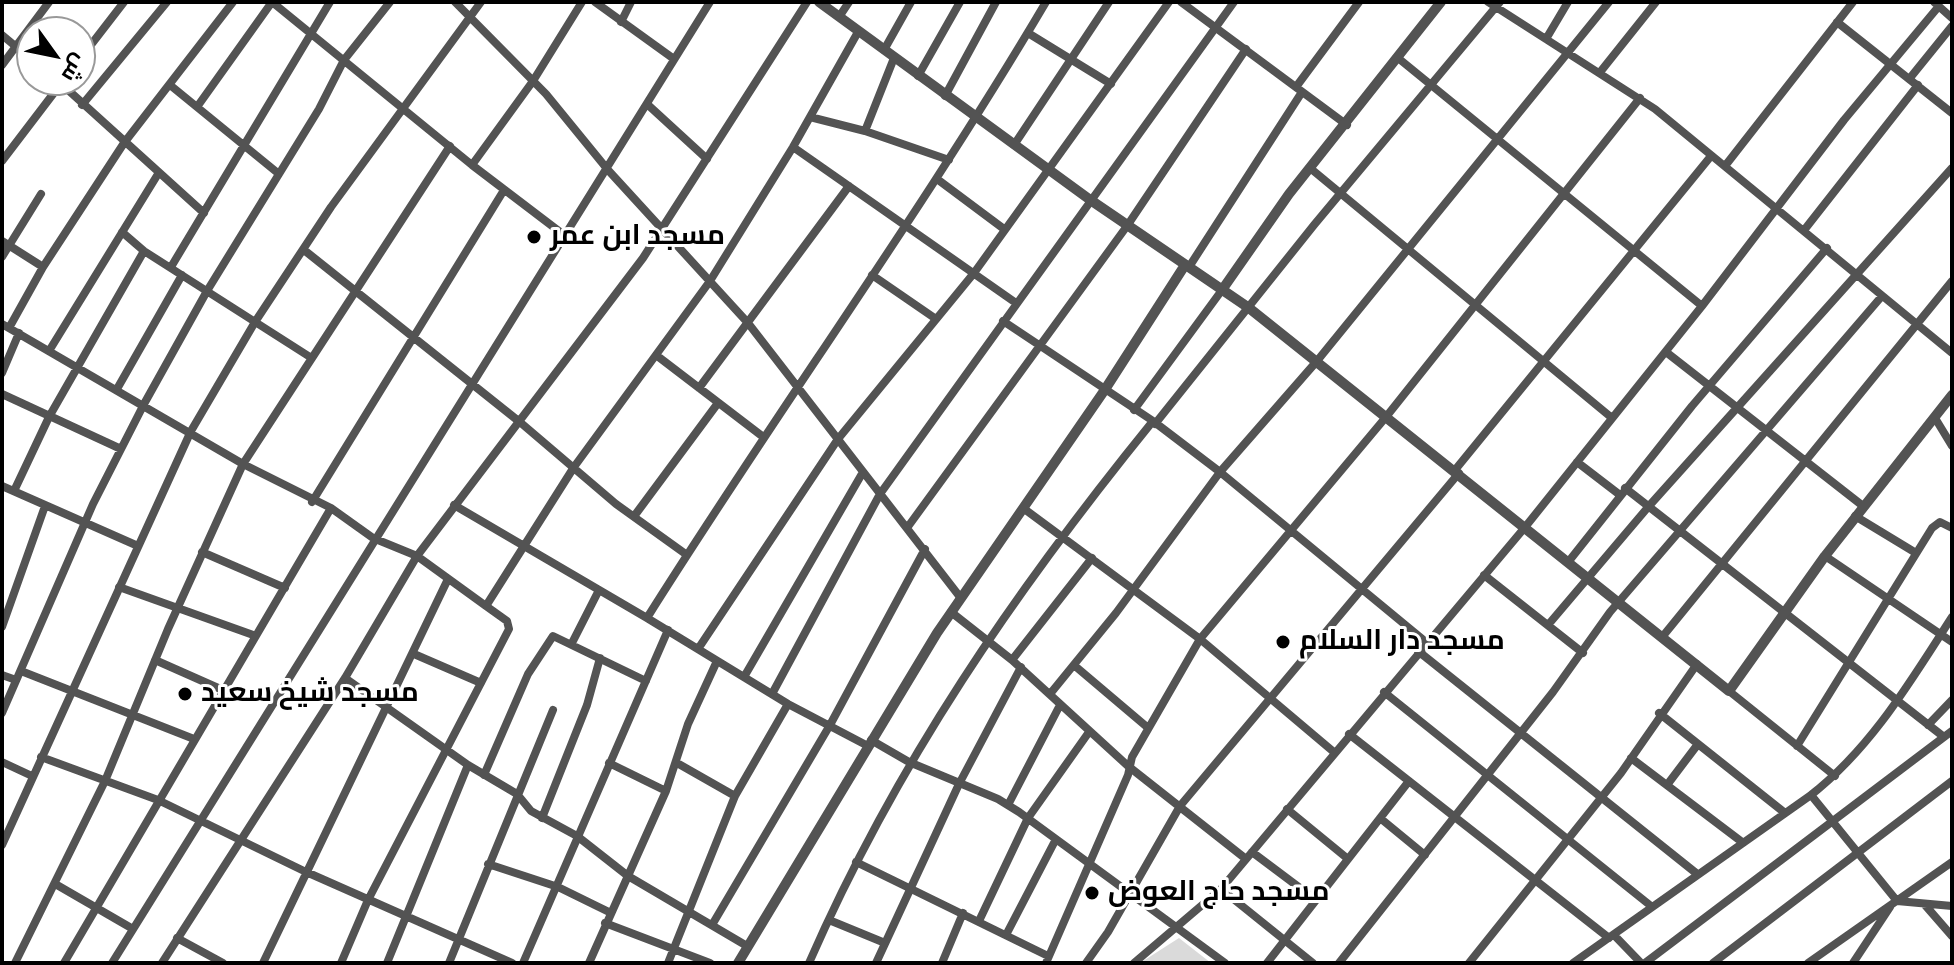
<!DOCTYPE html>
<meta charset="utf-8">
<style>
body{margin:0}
#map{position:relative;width:1954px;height:965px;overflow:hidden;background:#fff;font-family:"DM Sans",Cairo,sans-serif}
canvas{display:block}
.frame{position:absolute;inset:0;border:4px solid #000;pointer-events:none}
.north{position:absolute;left:16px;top:16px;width:80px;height:80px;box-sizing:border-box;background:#fff;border:2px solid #999;border-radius:50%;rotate:123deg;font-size:22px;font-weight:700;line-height:32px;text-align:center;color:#000}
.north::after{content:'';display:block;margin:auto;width:28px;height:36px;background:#000;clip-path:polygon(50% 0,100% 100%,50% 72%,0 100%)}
</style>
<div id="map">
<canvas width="1954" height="965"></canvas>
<div class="frame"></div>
<div class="north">ش</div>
</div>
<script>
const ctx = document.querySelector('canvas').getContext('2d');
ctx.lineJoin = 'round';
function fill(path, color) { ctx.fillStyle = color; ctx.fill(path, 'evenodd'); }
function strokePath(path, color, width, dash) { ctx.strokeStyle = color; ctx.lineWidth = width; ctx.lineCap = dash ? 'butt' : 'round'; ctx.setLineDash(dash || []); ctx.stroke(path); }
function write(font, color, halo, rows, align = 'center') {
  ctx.font = font + ' "DM Sans",Cairo,sans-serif'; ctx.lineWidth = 6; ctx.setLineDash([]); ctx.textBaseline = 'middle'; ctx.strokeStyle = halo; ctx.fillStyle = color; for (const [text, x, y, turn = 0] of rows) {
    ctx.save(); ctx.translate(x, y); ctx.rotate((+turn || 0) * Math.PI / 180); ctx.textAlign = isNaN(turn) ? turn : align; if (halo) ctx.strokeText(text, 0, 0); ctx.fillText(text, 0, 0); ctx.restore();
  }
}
fill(new Path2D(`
 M1179,938L1211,963H1140Z`), '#dadada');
strokePath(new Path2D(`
 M455,2L546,94L608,170L748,323L960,597
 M595,2L674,59
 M1181,2L1347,125
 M1488,2L1655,109L1952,353
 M1934,2L1952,18
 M839,17L849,2
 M621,22L631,2
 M1837,22L1952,113
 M1028,33L1111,84
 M2,35L32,60
 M1546,39L1568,2
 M884,50L911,2
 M1398,58L1702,306
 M80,59L124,2
 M2,65L49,2
 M1601,71L1656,2
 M918,76L960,2
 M1910,78L1952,26
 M57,80L204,213
 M170,85L279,174
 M1296,87L1359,2
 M945,96L996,2
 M647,104L707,159
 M82,105L167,2
 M197,107L272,2L472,165L564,235
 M810,117L865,131L949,160
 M865,131L894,58
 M1014,145L1109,2
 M793,147L1016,303
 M2,161L63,81
 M472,165L533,81L582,2
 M1725,166L1853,2
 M1310,168L1612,418
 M937,179L1004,229
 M1805,229L1918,85
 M122,232L144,251L310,357
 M2,241L43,267
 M304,250L521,423L616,504L687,555
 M2,257L41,194
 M171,267L330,2
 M1189,267L1302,92
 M872,275L936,319
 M1003,321L1153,421L1220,472L1426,642
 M2,324L243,464L331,508L373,538L417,556L486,606L574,467L710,281L793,147L858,32
 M9,328L43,267L124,143L233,2
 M49,351L158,174
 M1666,352L1863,506
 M656,355L762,436
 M2,373L19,333
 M699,388L849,186
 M117,389L182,275
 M2,394L121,449
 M1134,410L1222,290
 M1935,418L1952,446
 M1155,424L1314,225L1500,2
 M1577,462L1620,495
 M1455,470L1711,156
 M2,486L138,546
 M1625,488L1944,737
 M14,491L49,417L144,251
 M312,502L504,190
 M454,505L647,618C777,411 922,212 1046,2
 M1023,508L1200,639L1335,753
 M635,515L718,403
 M1855,516L1916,553
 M907,528L1127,226L1246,49
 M202,552L285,588
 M1825,556L1952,642
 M1569,561L1692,406L1827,248
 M1484,575L1583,653
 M119,587L256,636
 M951,612L1012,660L1128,766L1246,859
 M647,618L788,704L868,746
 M1548,625L1649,506L1952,168
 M2,627L45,506
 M1663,636L1952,281
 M572,643L599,590
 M698,649L838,439L974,273L1169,2
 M1418,651L1696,873
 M414,654L481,683
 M155,660L225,691
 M1012,660L1092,558
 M1075,666L1147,727
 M21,671L194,739
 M2,675L16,680
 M744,677L863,472
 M345,678L468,765L517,794L531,811L577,836L628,876L747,946
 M1729,691L1835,776
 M1384,692L1651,906
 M772,694L880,494L1234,2
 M1050,694L1116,613L1220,472L1317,361L1609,2
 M2,713L93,504L144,404L207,291L319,109L344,60L390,2
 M1659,713L1785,813
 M1928,725L1952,700
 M1349,734L1609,938
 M871,740L909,762L998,799L1019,812L1225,963
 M1797,746L1932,528L1940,522L1952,528
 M41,757L158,800L304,871L512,963
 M1631,758L1742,842
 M2,762L32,776
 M609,763L666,791
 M677,763L735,796
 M484,775L528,674L553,636L646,681
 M1667,785L1698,744
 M1811,795L1897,901L1952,906
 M1008,805L1060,705
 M1287,809L1348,859
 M542,818L587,705L600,658
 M1380,818L1425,855
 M2,845L191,431L255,322L331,207L481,2
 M1252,852L1316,900
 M856,862L1048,956
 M488,864L558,887L611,913
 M57,885L133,929
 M1221,889L1313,963
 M1925,905L1952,936
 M829,920L885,943
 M979,921L1028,818L1089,732
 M605,923L710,963
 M712,925L830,725L925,549
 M1006,935L1056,839
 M1614,935L1641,963
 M177,938L223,963
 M15,963L105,781L168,629L243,464L450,146
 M64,963L331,508
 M112,963L710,2
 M162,963L345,678L417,556L643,258L807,2
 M263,963L448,579
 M341,963L368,900L509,629L507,621L486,606
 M387,963L468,765
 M449,963L553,710
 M523,963L668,630
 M589,963L666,791L688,724L717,661
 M668,963L735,796L788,704
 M809,963C897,762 1015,591 1153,421
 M876,963L959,784L1021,667
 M942,963L963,913
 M1046,963L1128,775L1132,757L1200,639L1386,417L1640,98
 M1086,963L1108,932L1180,806L1459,473
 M1134,963L1221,889L1526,526L1702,306L1844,120L1939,6
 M1267,963L1409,781
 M1339,963L1553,692L1610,612L1882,296
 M1469,963L1621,773L1697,664
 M1573,963L1811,795C1872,747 1910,682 1952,617
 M1645,963L1952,731
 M1713,963L1952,781
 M1808,963L1952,862
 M1853,963L1890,907`), '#535353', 8);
strokePath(new Path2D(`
 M819,2L1089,199L1249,308L1729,691L1825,556L1952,395
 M1222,290L1289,194L1441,2
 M738,963L937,633L1104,391L1185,265`), '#535353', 10);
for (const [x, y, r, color] of [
 [534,237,8,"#000"],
 [1283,642,8,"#000"],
 [185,694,8,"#000"],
 [1092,893,8,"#000"]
]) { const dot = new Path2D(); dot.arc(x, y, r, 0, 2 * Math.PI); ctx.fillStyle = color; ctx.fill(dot); strokePath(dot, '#fff', 3); }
write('bold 28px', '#000', '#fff', [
 ["مسجد ابن عمر",550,237],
 ["مسجد دار السلام",1299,642],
 ["مسجد شيخ سعيد",201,694],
 ["مسجد حاج العوض",1108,893]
], 'left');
</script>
